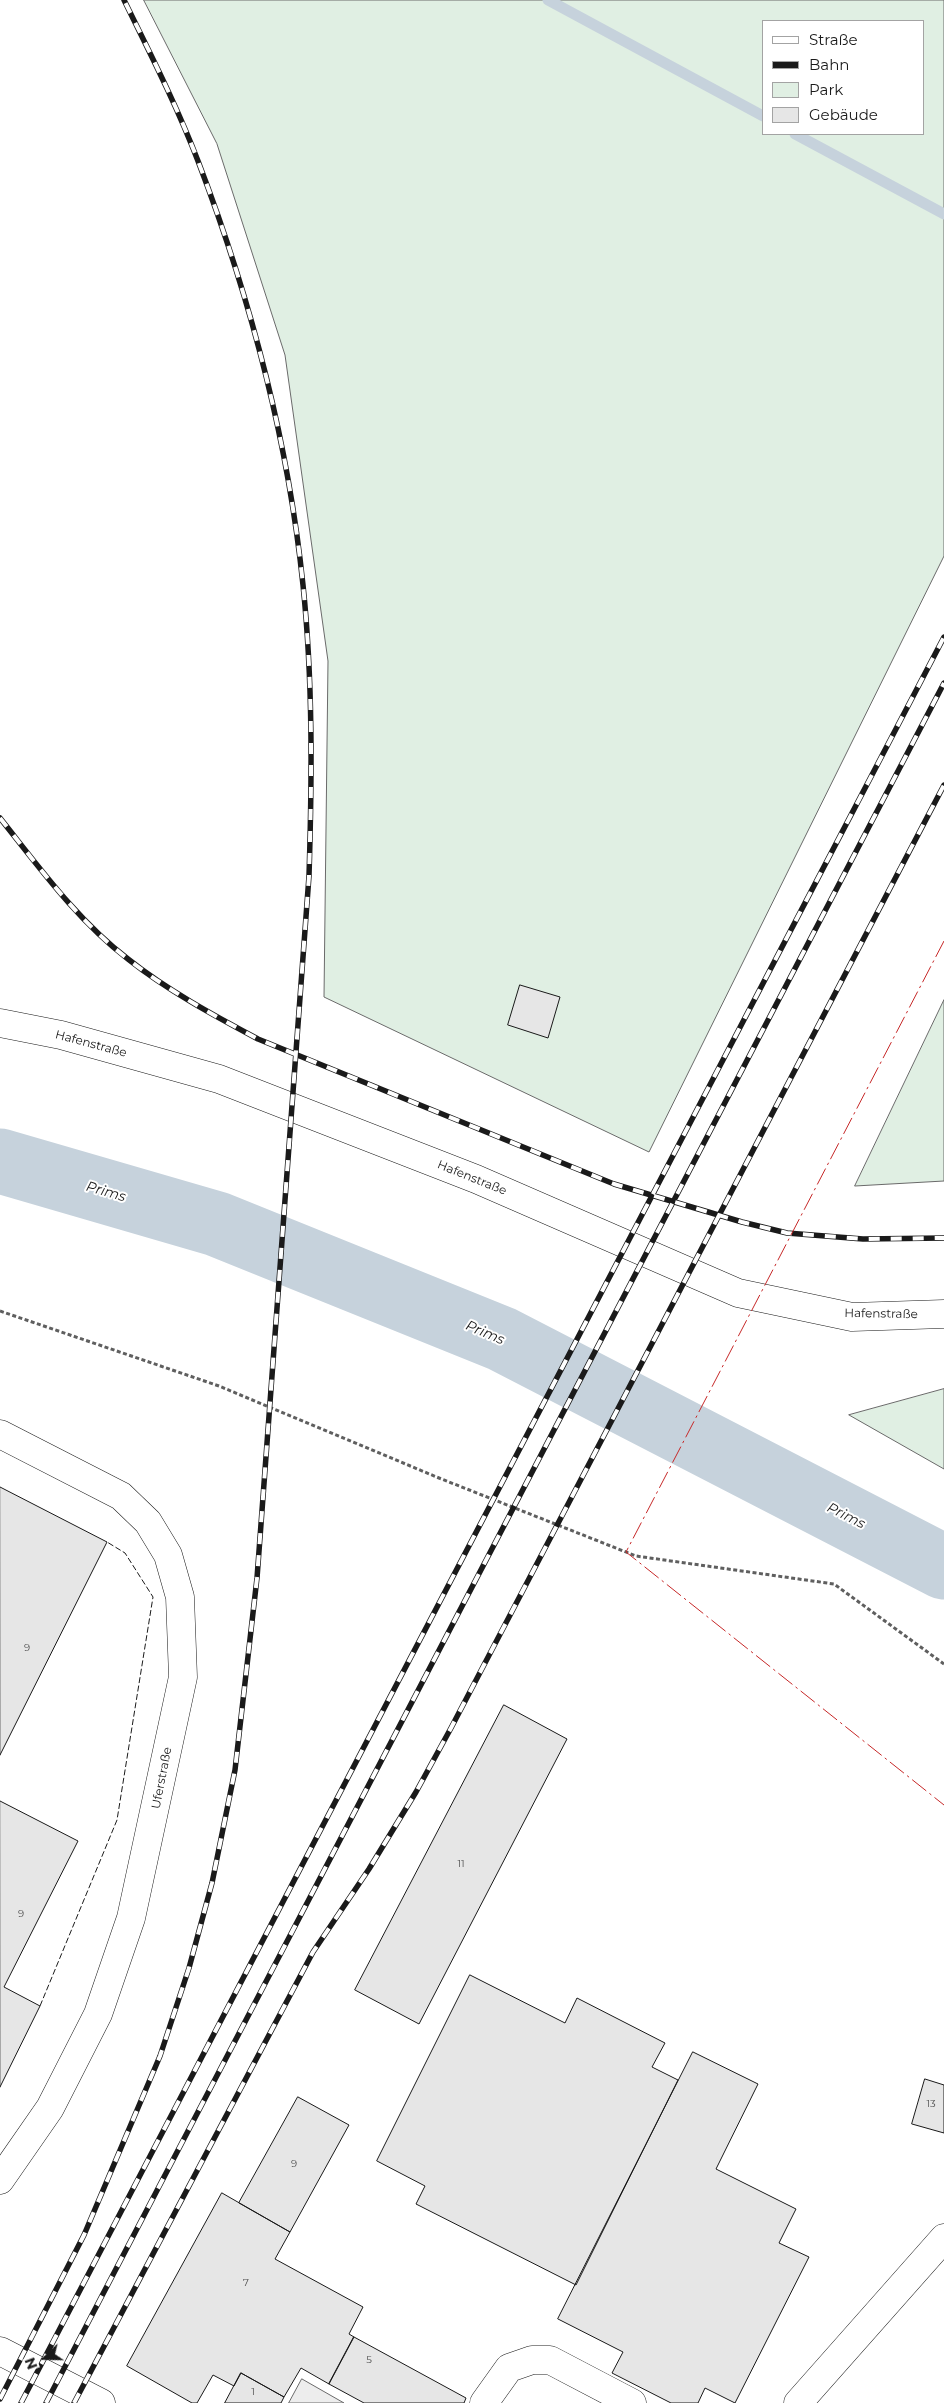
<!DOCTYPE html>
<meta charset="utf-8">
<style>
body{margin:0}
#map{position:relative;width:944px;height:2403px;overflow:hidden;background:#fff;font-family:Montserrat,sans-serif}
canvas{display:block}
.legend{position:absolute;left:762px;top:20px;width:162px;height:115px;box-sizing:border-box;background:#fff;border:1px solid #a3a3a3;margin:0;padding:6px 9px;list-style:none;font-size:15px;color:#1a1a1a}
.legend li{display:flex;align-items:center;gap:10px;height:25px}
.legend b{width:25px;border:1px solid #a3a3a3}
.north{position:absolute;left:20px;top:2333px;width:50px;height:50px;-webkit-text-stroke:4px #fff;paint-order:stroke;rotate:249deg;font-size:14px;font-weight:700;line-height:20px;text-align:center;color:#1a1a1a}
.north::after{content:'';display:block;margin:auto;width:18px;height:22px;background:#1a1a1a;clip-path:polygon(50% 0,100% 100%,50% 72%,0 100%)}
</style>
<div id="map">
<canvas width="944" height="2403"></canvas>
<ul class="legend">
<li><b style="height:6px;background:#fff"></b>Straße</li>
<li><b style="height:6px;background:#1a1a1a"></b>Bahn</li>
<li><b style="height:14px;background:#e0efe3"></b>Park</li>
<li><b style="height:14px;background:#e6e6e6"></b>Gebäude</li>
</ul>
<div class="north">N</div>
</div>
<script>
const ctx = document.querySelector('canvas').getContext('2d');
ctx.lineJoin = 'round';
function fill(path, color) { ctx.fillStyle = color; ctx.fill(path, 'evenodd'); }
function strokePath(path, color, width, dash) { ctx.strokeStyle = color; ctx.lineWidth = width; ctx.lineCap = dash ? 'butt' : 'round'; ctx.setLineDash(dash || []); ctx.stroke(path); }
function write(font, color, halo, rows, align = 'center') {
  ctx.font = font + ' Montserrat,sans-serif'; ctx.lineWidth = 4; ctx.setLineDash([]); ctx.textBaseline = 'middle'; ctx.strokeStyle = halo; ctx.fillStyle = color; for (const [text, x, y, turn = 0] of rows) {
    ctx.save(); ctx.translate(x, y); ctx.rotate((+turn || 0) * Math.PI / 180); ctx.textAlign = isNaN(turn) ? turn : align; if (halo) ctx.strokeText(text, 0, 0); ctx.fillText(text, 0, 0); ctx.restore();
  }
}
const green = new Path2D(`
 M144,0H944V556L649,1152L324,997L328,661L285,355L217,144ZM763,21H923V134H763Z
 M944,1000V1181L855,1186Z
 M944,1389V1469L849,1415Z`);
fill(green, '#e0efe3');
strokePath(green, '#6a6a6a', 1);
const parking = new Path2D(`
 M302,2379L344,2403H289Z`);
fill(parking, '#ededed');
strokePath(parking, '#6a6a6a', 1);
strokePath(new Path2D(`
 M548,0L763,116
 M795,134L944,214`), '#c6d2dc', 11);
strokePath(new Path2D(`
 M0,1161L217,1224L502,1339L944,1567`), '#c6d2dc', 65);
const building = new Path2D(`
 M520,985L560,997L548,1038L508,1025Z
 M0,1487L107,1542L0,1755Z
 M504,1705L567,1739L419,2024L355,1990Z
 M0,1801L78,1841L4,1987L40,2006L0,2087Z
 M470,1975L565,2023L577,1998L665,2043L652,2067L678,2080L576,2285L416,2204L425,2186L377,2161Z
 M693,2052L758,2084L716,2169L796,2209L779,2243L809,2257L735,2403L705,2388L698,2403H671L612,2373L623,2352L558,2319Z
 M925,2079L944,2085V2133L912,2124Z
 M298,2097L349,2125L290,2232L239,2203Z
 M222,2193L290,2232L275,2259L363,2307L349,2334L354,2337L329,2384L301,2368L284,2397L241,2373L234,2386L213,2375L197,2403H192L127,2366Z
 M354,2337L466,2398L464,2403H364L329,2384Z
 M241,2373L284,2397L281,2403H225Z`);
fill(building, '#e6e6e6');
strokePath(building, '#1a1a1a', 1);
const minor = new Path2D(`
 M0,1023L61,1035L219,1079L476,1179L738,1293L852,1317L944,1314
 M0,1434L121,1496L148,1522L168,1555L180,1597L183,1677L131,1918L98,2014L50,2108L0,2180
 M0,2351L101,2403
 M484,2403L509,2368L532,2360H550L632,2403
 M798,2403L944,2238`);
strokePath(minor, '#1a1a1a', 29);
strokePath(new Path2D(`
 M0,1311L219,1386L439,1478L636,1556L834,1584L944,1664`), '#5f5f5f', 3, [4, 2.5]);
strokePath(minor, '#fff', 28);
const rail = new Path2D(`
 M0,818C39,867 77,920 128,959C167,990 213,1015 258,1039L614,1184L742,1222L787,1233L863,1239L944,1238
 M0,2399L84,2235L160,2056L189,1968L212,1883L235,1770L257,1578L309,876C312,779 313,681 303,585C288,440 250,297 198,161C177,106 150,53 124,0
 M21,2403L944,637
 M46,2403L944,683
 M74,2403L313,1952L369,1869L416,1792L451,1728L944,785`);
strokePath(rail, '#1a1a1a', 5.5);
strokePath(rail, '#fff', 4, [11]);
strokePath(new Path2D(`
 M40,2006L117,1820L153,1597L125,1553L107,1542`), '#1a1a1a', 1, [6, 2.5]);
strokePath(new Path2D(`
 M944,941L626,1552L944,1805`), '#c62828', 1, [18, 4, 2.5, 4]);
write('10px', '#4d4d4d', null, [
 ["9",27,1648],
 ["11",461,1864],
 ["9",21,1914],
 ["13",931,2104],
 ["9",294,2164],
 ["7",246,2283],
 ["5",369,2360],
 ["1",253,2392]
]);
write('12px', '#1a1a1a', '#fff', [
 ["Hafenstraße",91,1044,15],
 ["Hafenstraße",472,1178,22],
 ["Hafenstraße",881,1314,1],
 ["Uferstraße",162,1778,-79]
]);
write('italic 14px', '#1a1a1a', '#fff', [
 ["Prims",106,1192,16],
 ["Prims",485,1333,23],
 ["Prims",846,1516,27]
]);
</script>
